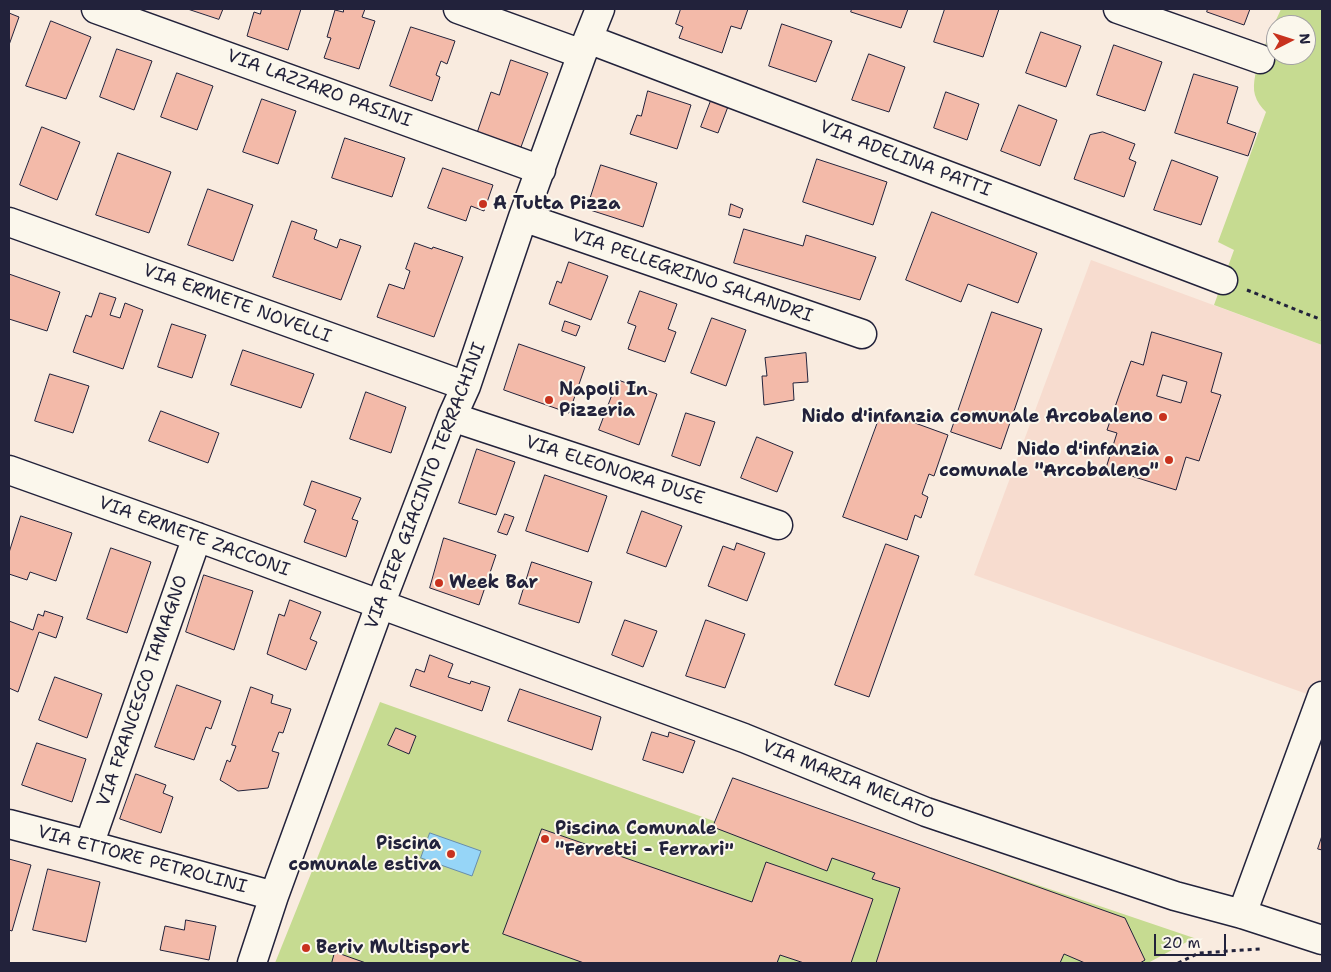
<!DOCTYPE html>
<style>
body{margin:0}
#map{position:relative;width:1331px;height:972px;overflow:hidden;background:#f9ebdf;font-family:"Shantell Sans",sans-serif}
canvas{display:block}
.frame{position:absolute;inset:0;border:10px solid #22223b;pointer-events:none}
.north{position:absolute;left:1266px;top:15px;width:50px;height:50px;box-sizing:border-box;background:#fbf7ec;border:1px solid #a4a2a5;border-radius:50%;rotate:85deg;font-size:14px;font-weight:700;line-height:20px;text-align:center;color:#22223b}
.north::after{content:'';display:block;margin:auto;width:18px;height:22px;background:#c8321e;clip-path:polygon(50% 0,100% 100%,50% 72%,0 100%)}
.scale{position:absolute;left:1154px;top:934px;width:72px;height:22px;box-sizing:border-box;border:2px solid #22223b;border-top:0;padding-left:6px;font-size:15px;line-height:18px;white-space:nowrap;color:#22223b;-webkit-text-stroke:4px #fbf7ec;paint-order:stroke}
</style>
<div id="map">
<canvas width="1331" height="972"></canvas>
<div class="frame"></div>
<div class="north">N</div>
<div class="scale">20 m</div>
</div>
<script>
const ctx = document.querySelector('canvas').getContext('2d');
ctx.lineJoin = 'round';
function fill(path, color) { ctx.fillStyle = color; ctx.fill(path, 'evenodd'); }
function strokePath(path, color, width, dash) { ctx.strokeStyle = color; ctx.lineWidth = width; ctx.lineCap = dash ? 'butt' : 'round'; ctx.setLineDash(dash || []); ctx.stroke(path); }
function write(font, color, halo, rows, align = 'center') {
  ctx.font = font + ' "Shantell Sans",sans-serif'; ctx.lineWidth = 4; ctx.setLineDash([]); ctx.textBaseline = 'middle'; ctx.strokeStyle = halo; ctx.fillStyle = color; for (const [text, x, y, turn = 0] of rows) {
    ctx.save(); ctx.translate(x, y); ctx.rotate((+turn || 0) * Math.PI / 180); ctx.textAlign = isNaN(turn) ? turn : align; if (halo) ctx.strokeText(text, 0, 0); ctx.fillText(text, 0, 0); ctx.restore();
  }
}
fill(new Path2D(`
 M1091,260L1322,345V696L1321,699L974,575Z`), '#f7dccf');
fill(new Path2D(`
 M1281,9H1322V345L1214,305L1234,250L1218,242L1266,112C1261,107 1257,102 1255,95C1249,73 1272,30 1281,9ZM1276,25H1306V55H1276Z
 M380,702L826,861L837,817L1194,938L1148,963H275Z`), '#c6db91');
const water = new Path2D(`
 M430,833L481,851L472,876L421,858Z`);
fill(water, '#96d5f7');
strokePath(water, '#688dac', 1);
const building = new Path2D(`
 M188,9H223L219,19Z
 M262,9H301L288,50L247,36L254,12L260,14Z
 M344,9H365L362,17L375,21L359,69L324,58L331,38L327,37L335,10L343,12Z
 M681,9H748L741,29L731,26L722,53L679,38L683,27L676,24Z
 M852,9H908L901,28L851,12Z
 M945,9H999L983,57L934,42Z
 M1208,9H1250L1244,25L1207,12Z
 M9,13L19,17L9,45Z
 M51,21L91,37L66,99L26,86Z
 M782,24L832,41L816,82L769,66Z
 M411,27L455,41L447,64L441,61L436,75L440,77L432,101L390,86Z
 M1041,32L1081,46L1066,87L1026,73Z
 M1114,45L1162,62L1145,111L1097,95Z
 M117,49L152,61L134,110L100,97Z
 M869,54L905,67L889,112L852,100Z
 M511,60L548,73L521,147L477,133L491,92L499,95Z
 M177,73L213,86L197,130L161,117Z
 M1194,74L1238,87L1227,123L1256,133L1248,156L1175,133Z
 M648,91L691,105L677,149L630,134L637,115L641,116Z
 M946,92L979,104L967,140L934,128Z
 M712,98L729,104L718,133L701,127Z
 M262,99L296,111L278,164L243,152Z
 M1019,105L1057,120L1040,166L1001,151Z
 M42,127L80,142L57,200L20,185Z
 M1103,132L1135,144L1129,159L1136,162L1124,197L1074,179L1090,135Z
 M345,138L405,158L392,197L332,178Z
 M118,153L171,172L149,233L96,215Z
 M817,159L887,182L873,225L803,202Z
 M1172,160L1218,177L1201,225L1154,210Z
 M601,165L657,183L643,227L587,209Z
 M443,168L493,185L484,211L471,206L466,221L428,208Z
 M208,189L253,205L233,261L188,245Z
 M731,204L743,209L740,218L729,215Z
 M932,212L1037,253L1018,303L968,284L961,302L906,280Z
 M292,221L317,230L314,239L337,248L340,239L361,246L341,300L273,277Z
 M744,229L803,246L806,235L876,257L860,300L734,263Z
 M415,243L432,249L433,247L463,257L434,337L377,317L389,284L404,289L410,271L406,269Z
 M569,262L608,276L591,320L549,304L557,281L561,283Z
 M9,274L60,292L47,331L9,319Z
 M640,291L677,304L668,329L676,332L665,362L628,349L636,326L628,323Z
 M100,293L116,298L110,315L120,318L125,303L143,310L123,369L73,352L86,315L91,317Z
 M992,312L1042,329L1001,449L951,432Z
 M712,318L746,330L726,386L691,373Z
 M565,321L580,326L576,336L562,331Z
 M172,324L206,335L192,378L158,367Z
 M1152,332L1222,353L1211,392L1221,395L1199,461L1186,457L1176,490L1106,468L1117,433L1107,430L1131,361L1143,365ZM1163,375L1187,382L1181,403L1157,396Z
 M519,344L585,367L569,413L504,390Z
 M243,350L314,374L301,408L231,385Z
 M806,353L808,382L793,383L794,400L764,405L762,376H767L765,358Z
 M50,374L89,386L73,433L35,421Z
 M618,380L657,394L639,445L599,430Z
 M366,392L406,407L391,453L350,439Z
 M161,411L219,433L208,463L149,441Z
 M882,411L948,435L934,476L929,474L922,494L928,497L921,518L915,515L907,540L843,517Z
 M686,413L715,422L700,466L672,456Z
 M757,437L793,452L777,492L741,478Z
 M477,449L515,462L496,515L459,503Z
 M545,475L607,496L588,552L526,531Z
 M312,481L361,498L352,519L358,521L346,557L304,542L316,510L304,505Z
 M642,511L682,526L666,567L627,553Z
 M505,514L514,517L507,535L498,532Z
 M21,516L72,533L56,581L30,572L27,580L9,574V553Z
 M444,538L496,555L479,605L430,588Z
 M737,543L765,553L747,601L708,586L723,546L734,550Z
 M886,544L919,556L869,697L835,685Z
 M111,548L151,562L127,633L87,619Z
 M532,562L592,582L579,623L519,604Z
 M204,575L253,591L234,650L186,632Z
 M290,600L321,612L310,639L317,642L306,670L267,654L279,614L284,616Z
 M45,611L63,617L56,638L39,632L18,692L9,688V621L33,630L38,614L43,616Z
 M625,620L657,631L643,667L612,655Z
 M706,620L745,634L725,688L686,676Z
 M430,655L453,664L448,677L470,684L471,681L490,687L482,711L410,686L416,669L424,672Z
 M55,677L102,694L87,738L39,720Z
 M177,685L221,701L211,729L206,727L194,760L155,747Z
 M251,687L273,695L271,703L291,709L283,733L279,732L272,751L279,753L268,788L238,791L220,780L227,760L230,762L236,746L232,745Z
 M520,689L601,717L592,750L508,721Z
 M396,728L416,736L409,754L388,745Z
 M652,732L668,737L669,732L695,741L683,773L643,760Z
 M37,743L86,759L72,802L22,785Z
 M136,774L166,785L163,793L173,797L161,833L120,819Z
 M733,778L1125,918L1145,960L1140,963H1085L1064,954L1060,963H876L900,888L872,879L875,873L832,858L827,871L713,827Z
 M542,829L752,902L766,862L873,899L851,963H804L780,955L777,963H584L503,934Z
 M1322,836V850L1318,849Z
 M9,859L31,865L12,931L9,930Z
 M48,869L100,882L86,942L33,930Z
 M186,920L216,926L209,960L160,950L165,926L184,930Z
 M335,952L366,963H332Z`);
fill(building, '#f3baa9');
strokePath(building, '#22223b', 1);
const street = new Path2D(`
 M96,9L541,170
 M458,9L582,54
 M1118,9L1260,59
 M588,39L1223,280
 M523,217L862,334
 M9,222L466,386
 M452,417L778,525
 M9,470L197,537L744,738L926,812L1175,896L1242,914L1322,940
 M9,824L89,845L274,896
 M89,845L197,537
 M1242,914L1322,696
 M252,963L274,896L380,605L452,417L466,386L523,217L582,54L600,9`);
strokePath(street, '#22223b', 31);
strokePath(new Path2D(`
 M1247,290L1322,320
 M1178,963L1199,953L1260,949`), '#22223b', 3, [4, 4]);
strokePath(street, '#fbf7ec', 28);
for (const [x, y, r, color] of [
 [483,204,5,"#c8321e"],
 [549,400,5,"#c8321e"],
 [1163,417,5,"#c8321e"],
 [1169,460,5,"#c8321e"],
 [439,583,5,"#c8321e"],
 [545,839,5,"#c8321e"],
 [451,854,5,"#c8321e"],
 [306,948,5,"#c8321e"]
]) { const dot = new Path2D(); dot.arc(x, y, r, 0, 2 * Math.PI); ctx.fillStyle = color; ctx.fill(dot); strokePath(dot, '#fbf7ec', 2); }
write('18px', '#22223b', '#fbf7ec', [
 ["VIA LAZZARO PASINI",319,89,20],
 ["VIA ADELINA PATTI",905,159,21],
 ["VIA PELLEGRINO SALANDRI",692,276,19],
 ["VIA ERMETE NOVELLI",237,304,20],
 ["VIA ELEONORA DUSE",615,471,18],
 ["VIA PIER GIACINTO TERRACHINI",426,486,-69],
 ["VIA ERMETE ZACCONI",194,537,20],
 ["VIA FRANCESCO TAMAGNO",143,691,-71],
 ["VIA MARIA MELATO",848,780,22],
 ["VIA ETTORE PETROLINI",142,860,15]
]);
write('bold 18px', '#22223b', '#fbf7ec', [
 ["A Tutta Pizza",493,204],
 ["Napoli In",559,390],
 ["Pizzeria",559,411],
 ["Nido d'infanzia comunale Arcobaleno",1153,417,"right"],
 ["Nido d'infanzia",1159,450,"right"],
 ["comunale \"Arcobaleno\"",1159,471,"right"],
 ["Week Bar",449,583],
 ["Piscina Comunale",555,829],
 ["\"Ferretti - Ferrari\"",555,850],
 ["Piscina",441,844,"right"],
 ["comunale estiva",441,865,"right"],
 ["Beriv Multisport",316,948]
], 'left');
</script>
